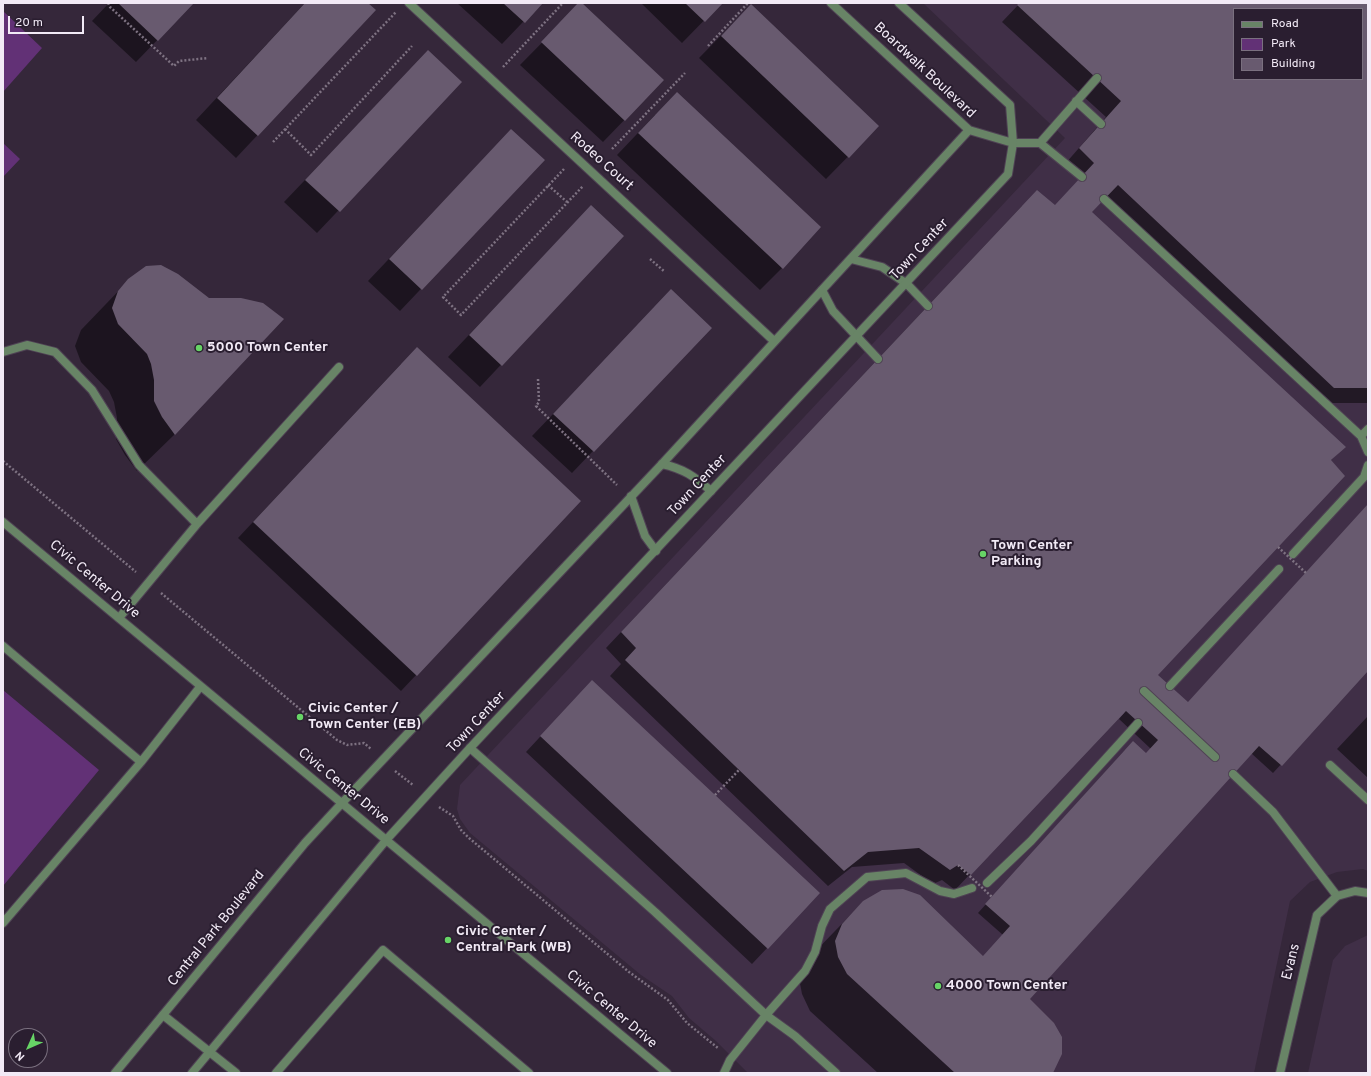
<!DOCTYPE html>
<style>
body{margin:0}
#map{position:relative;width:1371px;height:1076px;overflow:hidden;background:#35273a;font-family:Overpass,sans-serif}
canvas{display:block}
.frame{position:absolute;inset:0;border:4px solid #f2eaf6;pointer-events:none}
.legend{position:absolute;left:1233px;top:8px;width:130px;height:72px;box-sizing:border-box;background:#2a1e30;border:1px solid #7a707f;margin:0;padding:5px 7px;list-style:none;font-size:12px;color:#f2eaf6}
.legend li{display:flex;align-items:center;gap:8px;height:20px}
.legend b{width:20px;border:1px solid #7a707f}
.north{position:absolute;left:8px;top:1028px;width:40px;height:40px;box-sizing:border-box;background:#2a1e30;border:1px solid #7a707f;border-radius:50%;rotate:225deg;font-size:11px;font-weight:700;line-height:16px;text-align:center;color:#f2eaf6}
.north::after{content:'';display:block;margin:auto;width:14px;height:18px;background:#67d466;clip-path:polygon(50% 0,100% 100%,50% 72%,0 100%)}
.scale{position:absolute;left:8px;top:16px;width:76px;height:18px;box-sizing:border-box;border:2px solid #f2eaf6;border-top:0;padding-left:5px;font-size:12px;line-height:14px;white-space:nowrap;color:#f2eaf6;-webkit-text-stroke:3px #2a1e30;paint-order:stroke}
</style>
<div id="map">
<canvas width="1371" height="1076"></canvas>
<div class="frame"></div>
<ul class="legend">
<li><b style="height:5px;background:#688466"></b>Road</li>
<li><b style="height:11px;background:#623176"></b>Park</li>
<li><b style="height:11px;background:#685a6f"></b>Building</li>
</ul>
<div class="north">N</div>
<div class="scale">20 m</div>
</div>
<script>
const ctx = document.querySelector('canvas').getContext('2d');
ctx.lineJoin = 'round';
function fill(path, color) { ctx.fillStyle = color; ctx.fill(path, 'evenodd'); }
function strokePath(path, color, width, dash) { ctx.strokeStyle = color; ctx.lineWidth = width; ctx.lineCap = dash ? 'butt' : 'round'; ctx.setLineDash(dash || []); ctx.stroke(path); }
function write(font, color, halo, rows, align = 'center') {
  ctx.font = font + ' Overpass,sans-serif'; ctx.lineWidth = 4; ctx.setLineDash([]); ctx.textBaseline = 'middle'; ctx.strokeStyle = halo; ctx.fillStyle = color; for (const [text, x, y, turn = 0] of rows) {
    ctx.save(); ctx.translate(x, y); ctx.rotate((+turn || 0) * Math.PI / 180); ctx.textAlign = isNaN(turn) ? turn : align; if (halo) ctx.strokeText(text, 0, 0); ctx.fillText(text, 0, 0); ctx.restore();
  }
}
fill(new Path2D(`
 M923,3H1368V871L1363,869L1337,872L1310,882L1290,901L1254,1073H748L716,1041L689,1018L672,996L641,975L470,833L460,819L457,809L460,785L1065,138ZM1234,9H1362V79H1234Z
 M1368,935V1073H1308L1333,960L1345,946Z`), '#402f47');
fill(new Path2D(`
 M3,11L42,48L3,92Z
 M3,143L20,159L3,177Z
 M3,690L99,770L3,886Z`), '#623176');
fill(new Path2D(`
 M109,3H193L136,62L92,21Z
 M305,3H367L375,10L236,158L196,120Z
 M457,3H541L502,44Z
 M581,3L663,80L603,142L520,65Z
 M641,3H721L682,43Z
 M1020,3H1368V403H1318L1102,200L1091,212L1344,447L1330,461L1157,675L1188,703L1368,505V670L1273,773L1251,753L1028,999L1052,1073H878L810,1011L802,994L799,978L806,961L863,902L983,957L1003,935L978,913L1125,750L1146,754L1151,749L1119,719L1124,713L1123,712L955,890L942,880L933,884L904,863L852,867L828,886L610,676L621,664L606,648L1022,206H1055L1080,179L1065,164L1106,117L1002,22ZM1234,9H1362V79H1234Z
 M751,5L878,126L826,179L699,58Z
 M428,51L460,82L317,233L284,202Z
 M655,115L782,268L760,290L617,155Z
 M490,152L543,160L400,311L368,281Z
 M591,206L622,236L480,387L448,357Z
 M129,280L209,299L175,434L137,471L125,455L116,439L117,418L114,402L109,391L81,362L75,346L81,330Z
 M671,291L710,328L572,473L532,436Z
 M401,364L580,501L401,691L238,538Z
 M577,697L818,894L752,964L526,752Z
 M1368,716V778L1337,749Z`), '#0007');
fill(new Path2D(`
 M118,3H194L158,41Z
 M305,3H368L376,10L258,136L217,98Z
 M503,3H543L525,23Z
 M578,3H582L664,80L625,121L541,42Z
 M685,3H723L705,22Z
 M1019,3H1368V388H1334L1118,185L1092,212L1346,447L1331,460L1345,476L1158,675L1188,702L1368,504V671L1282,766L1259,746L1030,999L1054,1023L1062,1037V1054L1053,1073H955L847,974L838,957L835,941L842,924L863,901L882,890L903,889L920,895L983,956L1010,926L985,904L1133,741L1146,753L1158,740L1126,711L971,875L958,865L950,870L919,848L868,852L844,871L625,660L636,648L621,632L1037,190L1055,205L1094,163L1079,148L1121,101L1017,5ZM1234,9H1362V79H1234Z
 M751,4L879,126L849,158L721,36Z
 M428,50L462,82L340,212L305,180Z
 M677,92L821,227L783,269L638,133Z
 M511,129L545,160L422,290L389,259Z
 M591,205L624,236L502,366L469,335Z
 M161,265L178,274L209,298H241L263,303L284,319L175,435L162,417L154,401V380L151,364L147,354L118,324L112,308L118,291L128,279L146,266Z
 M671,289L712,328L594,452L553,414Z
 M417,347L581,501L417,676L253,522Z
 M592,680L820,893L768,949L540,736Z`), '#685a6f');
const service = new Path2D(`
 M1076,101L1101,124
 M1013,143H1040L1082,177
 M1040,143L1097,78
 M1104,199L1361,436L1368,429
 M851,259L882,267L907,284L928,306
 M822,290L833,311L878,359
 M3,352L27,345L55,352L92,390L139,465L197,524
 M1361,436L1368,452
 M662,464C684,469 694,476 711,491
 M631,496L645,536L656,551
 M1293,554L1364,477L1368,465
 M119,618L197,524L339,367
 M3,646L141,762L200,687
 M1170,686L1279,569
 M1144,691L1215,757
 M470,748L655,912L766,1015L795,1036L836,1073
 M1330,765L1368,800
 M1233,774L1273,812L1337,896
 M987,883L1031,841L1138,723
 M3,923L141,762
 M163,1015L236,1073
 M276,1073L383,950L529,1073
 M724,1073L730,1060L766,1015L805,971L815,952L822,926L830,909L867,877L906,873L940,891L954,894L972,888`);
const minor = new Path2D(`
 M409,3L774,341
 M831,3L969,130L1013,143L1010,105L899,3
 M342,803L662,464L969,130
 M387,839L470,748L1008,174L1013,143
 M1280,1073L1317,915L1337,896L1355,891L1368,893`);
const tertiary = new Path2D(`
 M3,522L667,1073
 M115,1073L305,843L342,803
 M192,1073L387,839`);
strokePath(service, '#4f4254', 10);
strokePath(minor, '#4f4254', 10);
strokePath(tertiary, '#4f4254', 10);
strokePath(new Path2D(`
 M108,3L110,7L174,66L179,61L208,58
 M708,46L748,3
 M503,67L563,3
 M285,129L311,155L412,46
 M273,142L396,12
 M612,149L685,73
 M564,169L443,297L461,315L583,186
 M548,185L567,202
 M650,259L665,272
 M538,379L539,402L536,406L617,485
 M3,461L136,572
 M161,593L337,740L347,745L364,743L371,749
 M395,771L413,785
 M715,795L739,770
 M439,807L453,816L461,830L469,838L629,972L668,1000L687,1023L718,1048`), '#7e7282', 2.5, [2, 2]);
strokePath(service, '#688466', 8);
strokePath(minor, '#688466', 8);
strokePath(tertiary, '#688466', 8);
strokePath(new Path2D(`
 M1278,547L1306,573
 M958,865L992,897`), '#7e7282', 2.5, [2, 2]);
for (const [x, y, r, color] of [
 [199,348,4,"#67d466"],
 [983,554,4,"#67d466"],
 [300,717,4,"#67d466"],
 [448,940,4,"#67d466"],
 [938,986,4,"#67d466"]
]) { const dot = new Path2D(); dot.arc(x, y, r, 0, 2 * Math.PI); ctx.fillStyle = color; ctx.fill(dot); strokePath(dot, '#2a1e30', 1.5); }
write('14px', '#f2eaf6', '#2a1e30', [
 ["Boardwalk Boulevard",924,71,43],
 ["Rodeo Court",601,162,42],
 ["Town Center",920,250,-47],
 ["Town Center",698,486,-47],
 ["Civic Center Drive",94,580,40],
 ["Town Center",477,723,-47],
 ["Civic Center Drive",343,787,39],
 ["Central Park Boulevard",217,929,-51],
 ["Evans",1292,962,-76],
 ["Civic Center Drive",611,1010,40]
]);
write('bold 14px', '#f2eaf6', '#2a1e30', [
 ["5000 Town Center",207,348],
 ["Town Center",991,546],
 ["Parking",991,562],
 ["Civic Center /",308,709],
 ["Town Center (EB)",308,725],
 ["Civic Center /",456,932],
 ["Central Park (WB)",456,948],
 ["4000 Town Center",946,986]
], 'left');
</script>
